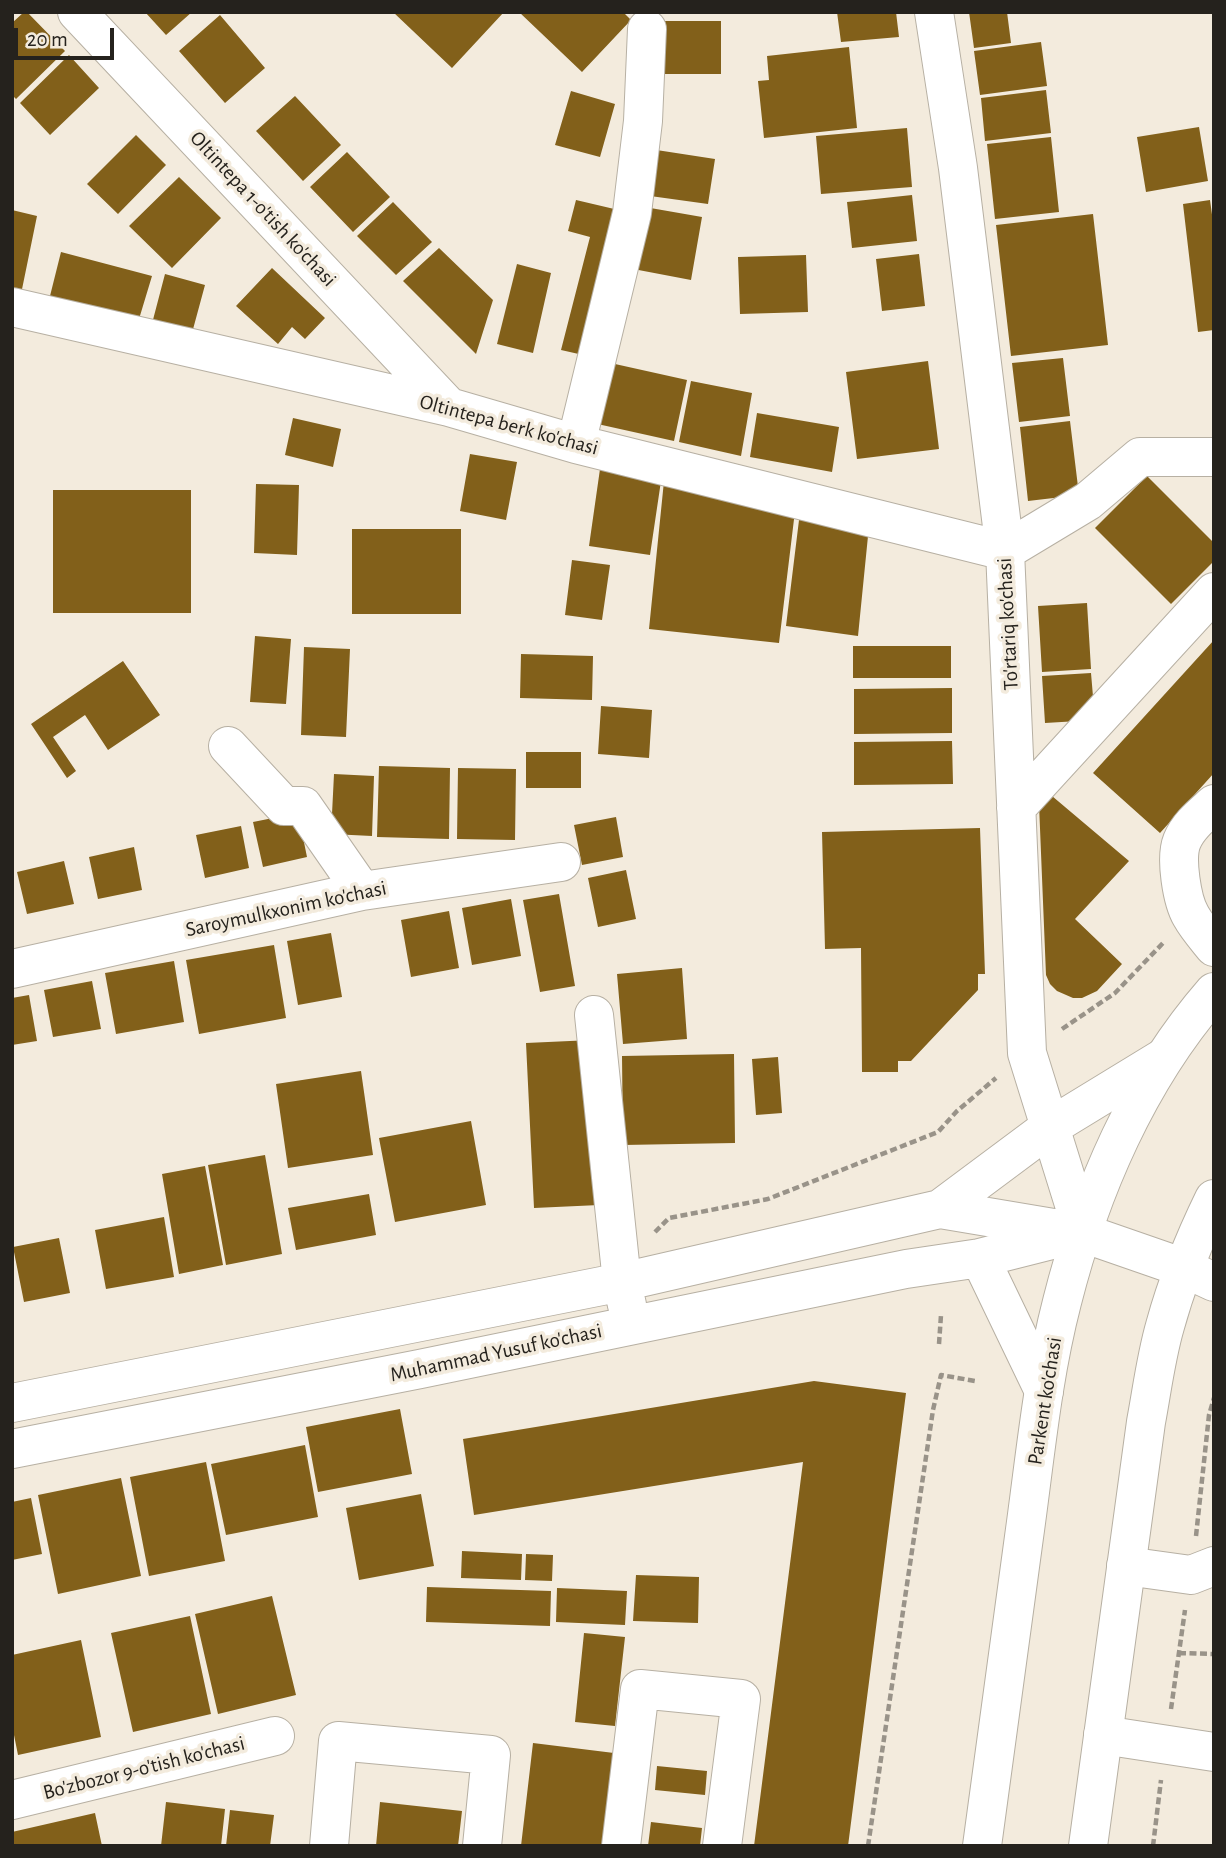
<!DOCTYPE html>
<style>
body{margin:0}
#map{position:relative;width:1226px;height:1858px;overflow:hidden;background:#f3ebdd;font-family:"Alegreya Sans",sans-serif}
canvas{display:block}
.frame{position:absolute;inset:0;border:14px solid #25221d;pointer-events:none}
.scale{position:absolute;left:14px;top:28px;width:100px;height:32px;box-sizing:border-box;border:4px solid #25221d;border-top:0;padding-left:9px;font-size:21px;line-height:24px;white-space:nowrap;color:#25221d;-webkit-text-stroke:5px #f3ebdd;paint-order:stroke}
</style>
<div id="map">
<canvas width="1226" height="1858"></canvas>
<div class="frame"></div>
<div class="scale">20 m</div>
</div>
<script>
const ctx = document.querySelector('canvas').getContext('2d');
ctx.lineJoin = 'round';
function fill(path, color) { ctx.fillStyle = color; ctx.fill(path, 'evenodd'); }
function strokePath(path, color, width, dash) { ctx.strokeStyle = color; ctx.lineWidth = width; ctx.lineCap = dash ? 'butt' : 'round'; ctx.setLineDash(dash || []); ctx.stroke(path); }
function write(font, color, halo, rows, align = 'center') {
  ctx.font = font + ' "Alegreya Sans",sans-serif'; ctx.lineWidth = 7; ctx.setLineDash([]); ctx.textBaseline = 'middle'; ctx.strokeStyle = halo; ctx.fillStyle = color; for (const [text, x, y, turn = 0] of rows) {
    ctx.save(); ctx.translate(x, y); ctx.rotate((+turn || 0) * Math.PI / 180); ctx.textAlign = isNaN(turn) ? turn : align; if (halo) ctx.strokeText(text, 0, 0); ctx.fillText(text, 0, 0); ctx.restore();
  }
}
fill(new Path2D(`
 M24,12H27L65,51L16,99L12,95V23Z
 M145,12H192L166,35Z
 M393,12H504L452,68Z
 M519,12H623L631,20L582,72Z
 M837,12H896L899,37L841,42Z
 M969,12H1007L1011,43L974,48Z
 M220,15L265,68L225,103L179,51Z
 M658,21H721V74H658Z
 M1041,42L1047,86L980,95L974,51Z
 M849,47L857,128L764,138L758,81L769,80L767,56Z
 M69,55L99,88L50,135L20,103Z
 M1046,90L1051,133L985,141L981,98Z
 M571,91L615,104L600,157L555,145Z
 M295,96L341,145L303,181L256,131Z
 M1199,127L1208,181L1146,192L1137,137Z
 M907,128L912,187L821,194L816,136Z
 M136,135L166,165L118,214L87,184Z
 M1051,137L1059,212L995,219L987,144Z
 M650,149L715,159L708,204L643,195Z
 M347,152L390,197L353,232L310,187Z
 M179,177L221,218L172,268L129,226Z
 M912,195L917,241L852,248L847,202Z
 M576,200L627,212L592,357L561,350L590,237L568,231Z
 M1210,200L1214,229V330L1198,332L1183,204Z
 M393,202L432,242L396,275L357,236Z
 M639,206L702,217L691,280L628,268Z
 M12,210L37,216L20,299L12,297Z
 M1093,214L1108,345L1011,356L996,225Z
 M439,248L493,300L476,354L403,281Z
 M61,252L152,276L136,329L47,308Z
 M919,254L925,306L882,311L876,259Z
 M806,255L808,312L740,314L738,257Z
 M517,264L551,273L533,353L497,344Z
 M272,268L325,318L305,339L292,327L278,344L236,306Z
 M165,274L205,285L189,344L149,335Z
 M1063,358L1070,416L1019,422L1012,363Z
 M928,361L939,449L857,459L846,372Z
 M606,362L687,380L674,441L593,423Z
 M691,381L752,393L741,456L679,442Z
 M757,413L839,427L832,472L750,457Z
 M293,418L341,429L333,467L285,455Z
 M1070,421L1079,495L1028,501L1020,427Z
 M470,454L517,462L506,520L460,511Z
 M600,469L661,481L650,555L589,546Z
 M1147,476L1214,543V561L1171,604L1095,528Z
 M664,481L795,511L779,643L649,629Z
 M256,484L299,485L297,555L254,553Z
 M53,490H191V613H53Z
 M800,512L869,526L858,636L786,626Z
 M352,529H461V614H352Z
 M572,560L610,565L602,620L565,615Z
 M1087,603L1091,669L1042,672L1038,606Z
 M255,636L291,639L286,704L250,702Z
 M1214,640V773L1160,833L1093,773Z
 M853,646H951V678H853Z
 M304,647L350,649L346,737L301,735Z
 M521,654L593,656L592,700L520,698Z
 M123,661L160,715L108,750L85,715L53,737L76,771L67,778L31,724Z
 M1091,673L1095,720L1045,723L1042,676Z
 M952,688V733L854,734V689Z
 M601,706L652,710L649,758L598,754Z
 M952,741L953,784L854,785V742Z
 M526,752H581V788H526Z
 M379,766L450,768L449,839L377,837Z
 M458,768L516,769L515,840L457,839Z
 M334,774L374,776L372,836L331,834Z
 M1052,796L1129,861L1075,919L1122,964L1097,991L1082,998H1073L1057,991L1050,984L1046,975L1039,804Z
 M298,813L307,857L263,867L253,822Z
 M616,817L623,857L582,865L574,825Z
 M241,826L249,868L205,878L196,835Z
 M980,828L985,974H978V990L911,1061H898V1072H862L861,948L825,949L822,832Z
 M134,847L142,890L98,899L89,857Z
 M64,861L74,904L27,914L17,872Z
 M626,870L636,919L598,927L588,878Z
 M559,894L575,986L540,992L523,900Z
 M511,899L521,956L472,965L462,908Z
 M449,911L459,968L411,977L401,920Z
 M331,933L342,997L298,1005L287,941Z
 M274,945L286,1018L199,1034L186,960Z
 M174,961L184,1022L116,1034L105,973Z
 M682,968L687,1039L623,1044L617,974Z
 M92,981L101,1029L53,1037L44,990Z
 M29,995L37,1041L12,1045V998Z
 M592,1040L599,1205L534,1208L526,1043Z
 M734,1054L735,1143L623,1145L622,1056Z
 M778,1057L782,1113L756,1115L752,1059Z
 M361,1071L373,1155L288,1168L276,1084Z
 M471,1121L486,1205L395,1222L379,1138Z
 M265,1155L282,1254L226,1265L208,1165Z
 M205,1166L223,1265L179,1274L162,1174Z
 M369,1194L376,1235L296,1250L288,1208Z
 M164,1217L174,1277L106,1289L95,1230Z
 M59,1238L70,1293L24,1302L13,1247Z
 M814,1381L906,1393L848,1846H754L803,1462L474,1515L463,1439Z
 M400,1409L412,1474L318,1492L306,1427Z
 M305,1445L318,1517L226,1535L211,1464Z
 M206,1462L225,1561L149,1576L130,1477Z
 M121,1478L141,1576L58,1594L38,1495Z
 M421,1494L434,1566L359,1580L346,1508Z
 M31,1498L42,1554L12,1560V1502Z
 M462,1551L522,1554L521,1580L461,1578Z
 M526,1554L553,1555L552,1581L525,1580Z
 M636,1575L699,1577L698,1623L633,1621Z
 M427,1587L551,1591L550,1626L426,1622Z
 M557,1588L627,1591L625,1625L556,1622Z
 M272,1596L296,1695L218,1714L195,1614Z
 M190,1616L211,1714L133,1732L111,1633Z
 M584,1633L625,1637L615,1726L575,1722Z
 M81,1640L101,1737L18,1755L12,1725V1655Z
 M533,1743L614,1753L603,1846H521Z
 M657,1766L707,1771L705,1795L655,1790Z
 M166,1802L225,1809L221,1846H161Z
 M380,1802L462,1811L458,1846H376Z
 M230,1810L274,1815L270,1846H226Z
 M95,1813L102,1846H13L12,1832Z
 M651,1822L702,1828L700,1846H648Z`), '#82601a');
const minor = new Path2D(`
 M77,12L449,407
 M934,12L958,168L1005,551L1027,1053L1083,1233
 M12,307L449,407L576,444L1005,551L1088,501L1140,457H1214
 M576,444L632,213L643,121L647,29
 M228,746L284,806H303L362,891
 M1214,804C1202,815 1188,826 1182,841C1175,858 1182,901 1191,916C1197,927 1206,937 1214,947
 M1016,808L1214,592
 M12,969L362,891L561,862
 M594,1015L622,1282L627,1305
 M940,1209L1050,1127L1163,1058
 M980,1258L1044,1391
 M12,1403L622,1282L940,1209L1083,1233L1184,1268L1214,1282
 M12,1449L420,1369L906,1269L980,1258L1067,1236
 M1126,1566L1191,1575L1214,1566
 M1103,1735L1214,1752
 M12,1800L275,1736
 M329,1846L338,1741L491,1755L482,1846
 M621,1846L640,1689L741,1699L722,1846`);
const major = new Path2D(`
 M982,1846C996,1743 1010,1640 1024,1537C1035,1459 1042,1379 1062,1302C1090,1191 1138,1079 1214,992
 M1088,1846L1146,1422C1152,1390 1156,1357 1165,1326C1177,1282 1194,1240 1214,1199`);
strokePath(minor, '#b7b0a3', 40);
strokePath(major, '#b7b0a3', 40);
strokePath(new Path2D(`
 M1062,1029L1115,993L1164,942
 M655,1232L669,1218L768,1199L938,1132L957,1111L996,1078
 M939,1344L941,1315
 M1196,1536L1209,1415L1214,1398
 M1179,1653L1214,1654
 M1171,1709L1185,1610
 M868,1846L933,1410L941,1375L975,1381
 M1153,1846L1161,1780`), '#999389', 4.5, [7, 3.5]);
strokePath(minor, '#fff', 38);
strokePath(major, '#fff', 38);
write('21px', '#25221d', '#f3ebdd', [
 ["Oltintepa 1-o'tish ko'chasi",263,209,47],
 ["Oltintepa berk ko'chasi",509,425,15],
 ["To'rtariq ko'chasi",1008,624,-93],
 ["Saroymulkxonim ko'chasi",286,909,-12],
 ["Muhammad Yusuf ko'chasi",496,1353,-12],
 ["Parkent ko'chasi",1045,1401,-81],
 ["Bo'zbozor 9-o'tish ko'chasi",144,1768,-14]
]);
</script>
